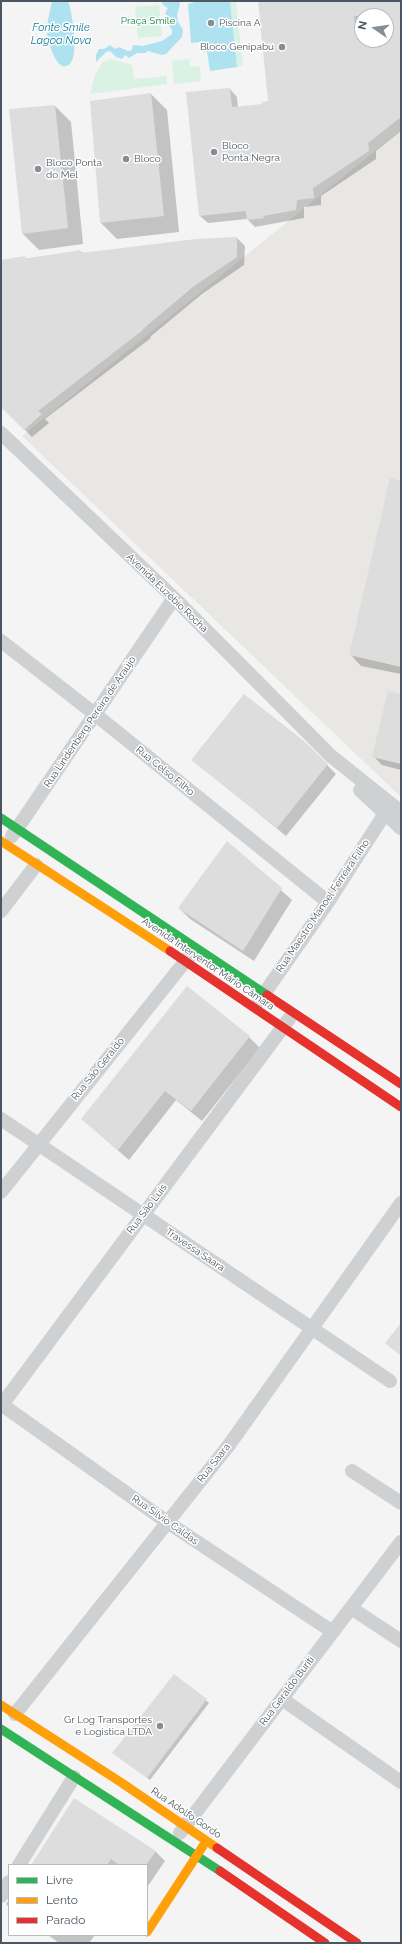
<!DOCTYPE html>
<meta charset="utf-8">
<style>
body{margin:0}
#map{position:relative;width:402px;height:1944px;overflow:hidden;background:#f4f4f4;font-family:Raleway,sans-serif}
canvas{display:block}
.frame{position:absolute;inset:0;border:2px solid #4a5661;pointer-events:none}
.legend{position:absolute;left:8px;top:1864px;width:140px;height:72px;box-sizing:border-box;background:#fff;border:1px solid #b7bbc0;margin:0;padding:5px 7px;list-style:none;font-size:12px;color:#4a5661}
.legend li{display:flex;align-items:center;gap:8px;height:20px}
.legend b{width:20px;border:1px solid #b7bbc0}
.north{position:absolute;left:354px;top:8px;width:40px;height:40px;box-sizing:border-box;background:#fff;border:1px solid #b7bbc0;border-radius:50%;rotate:283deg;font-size:11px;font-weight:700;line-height:16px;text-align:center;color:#4a5661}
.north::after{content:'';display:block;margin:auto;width:14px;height:18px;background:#868d94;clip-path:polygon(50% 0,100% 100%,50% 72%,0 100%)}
</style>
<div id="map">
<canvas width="402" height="1944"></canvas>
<div class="frame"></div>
<ul class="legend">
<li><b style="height:5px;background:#30b455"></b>Livre</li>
<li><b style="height:5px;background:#ff9f0a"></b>Lento</li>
<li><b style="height:5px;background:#e5322d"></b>Parado</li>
</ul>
<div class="north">N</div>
</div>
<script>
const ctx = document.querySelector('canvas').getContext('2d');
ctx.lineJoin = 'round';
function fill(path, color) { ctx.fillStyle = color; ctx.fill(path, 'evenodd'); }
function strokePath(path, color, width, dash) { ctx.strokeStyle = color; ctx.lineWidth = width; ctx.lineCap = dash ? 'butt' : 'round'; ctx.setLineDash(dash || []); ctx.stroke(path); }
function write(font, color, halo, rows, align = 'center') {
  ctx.font = font + ' Raleway,sans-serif'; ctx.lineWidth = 3; ctx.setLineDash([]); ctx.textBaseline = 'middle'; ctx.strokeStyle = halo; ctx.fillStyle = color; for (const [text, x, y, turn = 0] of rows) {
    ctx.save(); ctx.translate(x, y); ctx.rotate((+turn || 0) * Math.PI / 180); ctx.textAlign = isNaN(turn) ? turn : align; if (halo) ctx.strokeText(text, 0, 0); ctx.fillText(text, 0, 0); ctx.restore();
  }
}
fill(new Path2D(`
 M401,130V797L22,436Z`), '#e8e7e3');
fill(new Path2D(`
 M230,1H236L243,66L237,67Z
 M159,5L162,36L138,38L135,7Z
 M111,59L132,65L134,79L167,76V84L90,94L95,75L102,63Z
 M189,59L190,67L200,66L201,81L174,84L172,61Z`), '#d9f2e3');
fill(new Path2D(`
 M52,1H68C72,12 81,61 67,66C55,70 48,40 47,32C47,22 50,11 52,1Z
 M162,1H179L180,5L177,15L178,22L183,30L182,37L166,54L162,55L148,51L145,53H137L129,58L125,55L122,59L116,57L110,51L106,52L96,62V55L99,49H104L110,45L115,49L119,47L128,51H131L133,45L143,46L162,41L172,34V30L166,21L168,17L165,13L168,8L163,5Z
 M198,1H230L237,67L210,71L207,52H202L201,42L191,43L188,4Z`), '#aee2f0');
fill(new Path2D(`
 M259,1H401V131L376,151V159L321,196V205L304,207V218L255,227L247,219L208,223L200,216L230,89L237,97L238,108L263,105L270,102ZM362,16H386V40H362Z
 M151,94L167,110L179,232L117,239L101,223Z
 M55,106L71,122L83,244L39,250L23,234Z
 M237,238L245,246L244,265L202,294L150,337L151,338L45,419L49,423L32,437L1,406V259V262L80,251L83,253Z
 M401,482V674L361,666L351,655Z
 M401,695V770L382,765L374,757Z
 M304,742L336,774L286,836L193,760Z
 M227,843L292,900L254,961L190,919L179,908Z
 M188,987L249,1037L260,1048L202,1121L176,1100L129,1160L82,1119Z
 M174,1675L209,1703L150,1780L113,1753Z
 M155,1851L165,1861L148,1886L147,1865H31Z
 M9,1900V1907L6,1904Z
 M48,1935H95L89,1943H59Z`), '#0003');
fill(new Path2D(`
 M258,1H401V117L368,143L369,151L313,188L314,198L297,200L296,210L263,216L264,218L247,220L246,211L199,216L186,92L230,88L232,107L262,104V102L268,101ZM354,16H386V40H357Z
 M151,93L164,216L100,223L90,101Z
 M55,105L68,228L22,234L9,109Z
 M237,237V257L194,286L143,329V330L38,411L42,414L24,430L1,407V260L25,256V259L80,250L81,253L196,239Z
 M390,478L401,481V667L349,655Z
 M388,691L401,694V764L372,757Z
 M244,694L304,741L328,764L277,828L191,760Z
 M227,841L282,888L243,951L178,908Z
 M187,986L250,1036L191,1111L165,1091L118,1150L81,1119Z
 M401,1323V1356L385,1343Z
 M174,1674L207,1699L147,1778L112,1753Z
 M74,1798L156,1851L146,1865H119L111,1859L107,1865H31Z`), '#ddddde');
strokePath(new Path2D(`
 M1,433L174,598L331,756L401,812
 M1,641L96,715L328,902
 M360,790L401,828
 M12,836L174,598
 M1,911L36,865
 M259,1001L328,902L391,804
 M1,1119L390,1381
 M1,1192L191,954
 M1,1404L167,1522L333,1632
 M1,1406L289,1019
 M352,1471L401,1503
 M351,1608L401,1641
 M282,1699L401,1782
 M15,1714L229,1445L401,1203
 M180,1833L401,1542
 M19,1865L74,1777
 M1,1896L9,1882`), '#ced0d2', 14);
strokePath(new Path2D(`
 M1,818L267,995
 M1,1729L220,1871`), '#30b455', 9);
strokePath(new Path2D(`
 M1,841L170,951
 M1,1705L122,1783L217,1848
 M147,1932L203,1846`), '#ff9f0a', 9);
strokePath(new Path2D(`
 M170,951L401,1107
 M267,995L401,1084
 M217,1848L357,1943
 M220,1871L325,1943`), '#e5322d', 9);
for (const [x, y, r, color] of [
 [211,23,4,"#868d94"],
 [282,47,4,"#868d94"],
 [214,152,4,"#868d94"],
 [126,159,4,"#868d94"],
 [38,169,4,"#868d94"],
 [160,1726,4,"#868d94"]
]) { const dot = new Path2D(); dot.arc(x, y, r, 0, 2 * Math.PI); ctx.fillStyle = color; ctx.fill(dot); strokePath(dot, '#fff', 1.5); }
write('10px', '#17864f', '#fff', [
 ["Praça Smile",148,21]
]);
write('10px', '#4a5661', '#fff', [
 ["Piscina A",219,23],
 ["Bloco Genipabu",274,47,"right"],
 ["Bloco",222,146],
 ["Ponta Negra",222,158],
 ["Bloco",134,159],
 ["Bloco Ponta",46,163],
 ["do Mel",46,175],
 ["Gr Log Transportes",152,1720,"right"],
 ["e Logistica LTDA",152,1732,"right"]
], 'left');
write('10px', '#4a5661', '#fff', [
 ["Avenida Euzébio Rocha",167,593,44],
 ["Rua Lindenberg Pereira de Araújo",90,722,-56],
 ["Rua Celso Filho",165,771,39],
 ["Rua Maestro Manoel Ferreira Filho",323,906,-56],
 ["Avenida Interventor Mário Câmara",208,964,34],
 ["Rua São Geraldo",98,1069,-51],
 ["Rua São Luís",147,1209,-53],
 ["Travessa Saara",195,1250,34],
 ["Rua Saara",214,1463,-52],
 ["Rua Silvio Caldas",165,1520,35],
 ["Rua Geraldo Buriti",287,1691,-53],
 ["Rua Adolfo Gordo",186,1813,34]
]);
write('italic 11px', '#0c7c9b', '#fff', [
 ["Fonte Smile",61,28],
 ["Lagoa Nova",61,41]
]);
</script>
